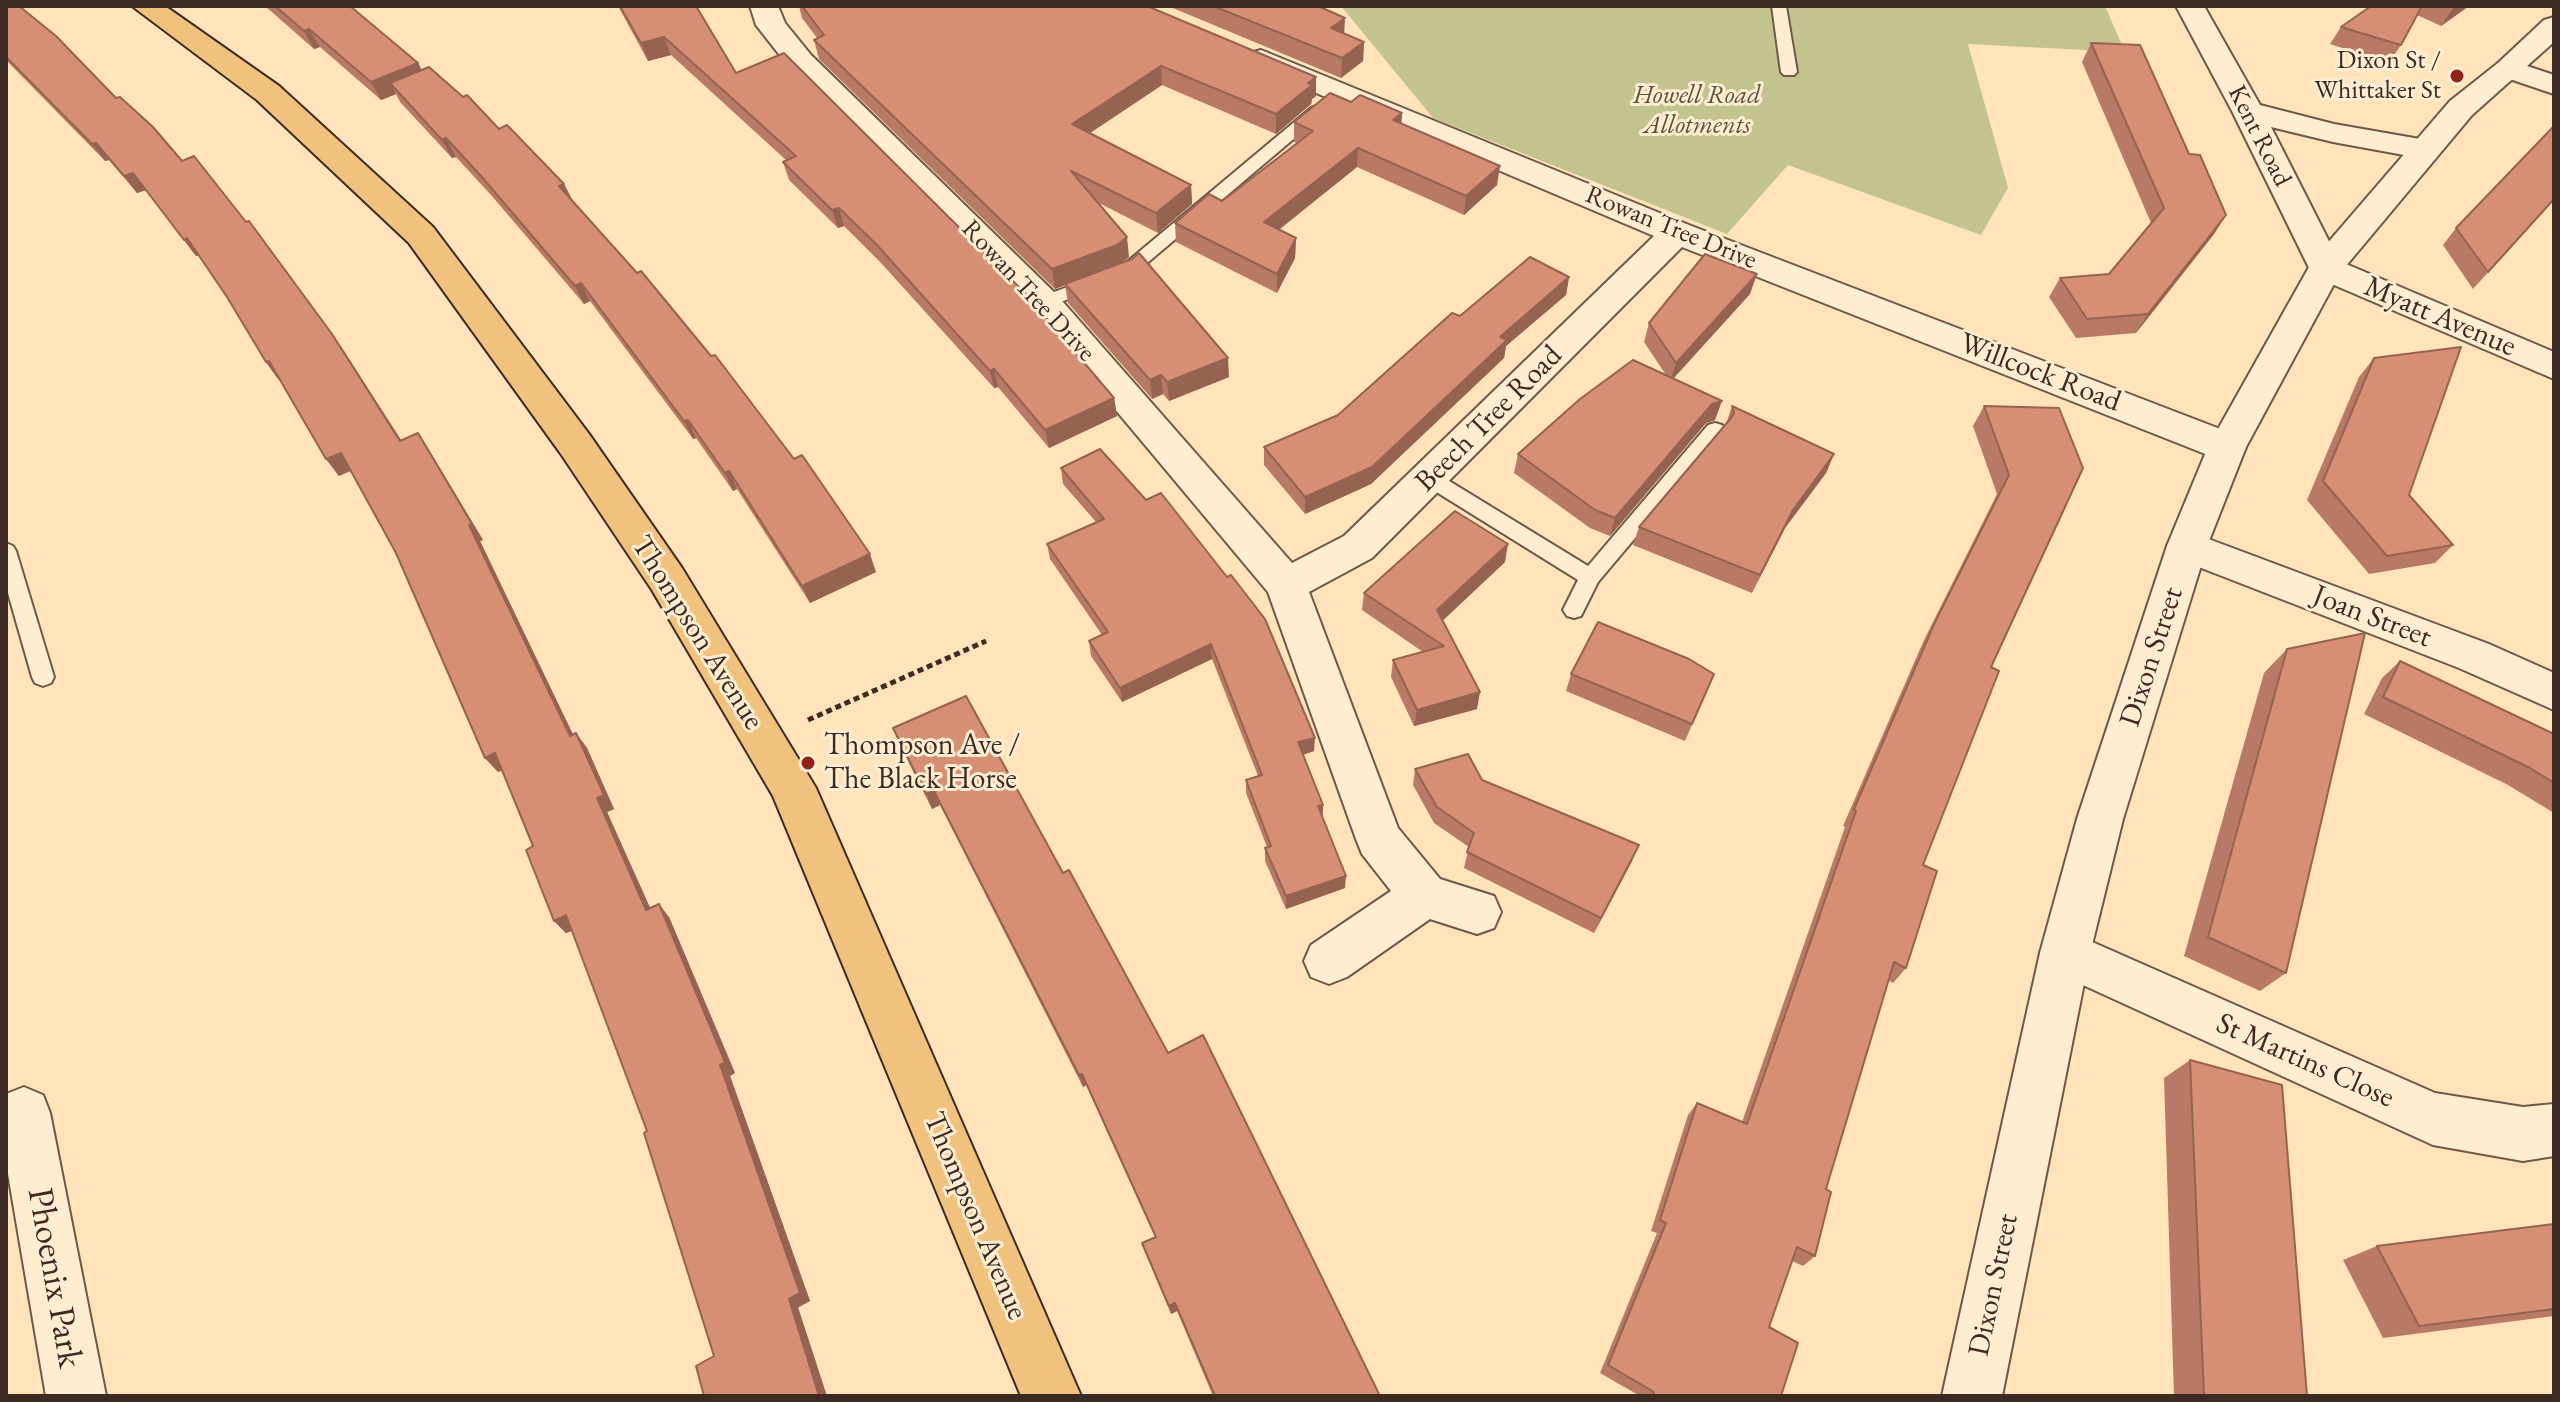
<!DOCTYPE html>
<style>
body{margin:0}
#map{position:relative;width:2560px;height:1402px;overflow:hidden;background:#ffe3ba;font-family:"EB Garamond",serif}
canvas{display:block}
.frame{position:absolute;inset:0;border:8px solid #3d2a23;pointer-events:none}
</style>
<div id="map">
<canvas width="2560" height="1402"></canvas>
<div class="frame"></div>
</div>
<script>
const ctx = document.querySelector('canvas').getContext('2d');
ctx.lineJoin = 'round';
function fill(path, color) { ctx.fillStyle = color; ctx.fill(path, 'evenodd'); }
function strokePath(path, color, width, dash) { ctx.strokeStyle = color; ctx.lineWidth = width; ctx.lineCap = dash ? 'butt' : 'round'; ctx.setLineDash(dash || []); ctx.stroke(path); }
function write(font, color, halo, rows, align = 'center') {
  ctx.font = font + ' "EB Garamond",serif'; ctx.lineWidth = 6; ctx.setLineDash([]); ctx.textBaseline = 'middle'; ctx.strokeStyle = halo; ctx.fillStyle = color; for (const [text, x, y, turn = 0] of rows) {
    ctx.save(); ctx.translate(x, y); ctx.rotate((+turn || 0) * Math.PI / 180); ctx.textAlign = isNaN(turn) ? turn : align; if (halo) ctx.strokeText(text, 0, 0); ctx.fillText(text, 0, 0); ctx.restore();
  }
}
fill(new Path2D(`
 M1341,6H2105L2125,52L1968,44L2008,188L1981,235L1788,165L1727,234L1433,118Z`), '#c2c38f');
const service = new Path2D(`
 M1772,6H1786L1797,72L1794,75H1784L1781,72Z
 M1317,106L1323,108V114L1133,275L1050,306H1038L1035,302L1038,298L1121,267L1311,108Z
 M1715,423L1722,425L1725,430L1722,435L1598,582L1581,616L1574,618L1567,616L1563,610L1578,580L1422,483L1419,478L1422,473H1436L1588,566L1708,425Z
 M6,543L13,546L16,551L54,677L51,683L43,686L35,683L32,677L6,586Z`);
const minor = new Path2D(`
 M750,6H778L785,23L811,55L1056,294L1292,563L1344,536L1654,236L1250,65L1246,59L1250,53L1261,50L1689,225L2241,437L2246,447L2241,457L2227,461L2213,457L1682,247L1372,558L1309,592L1398,828L1440,879L1494,896L1501,912L1494,928L1477,934L1430,919L1347,977L1329,984L1311,977L1304,961L1311,945L1391,891L1362,854L1356,839L1268,592L1032,310L789,67L756,25Z
 M2176,6H2204L2260,105L2334,124L2437,142L2442,149L2437,156L2426,159L2333,142L2271,127L2339,261L2554,352V379L2313,276L2232,111Z
 M2509,60L2554,75V94L2498,75L2494,69L2498,63Z
 M2187,531L2489,644L2554,673V710L2459,668L2173,557L2167,546L2173,535Z
 M2065,930L2435,1093L2523,1107L2554,1104V1156L2523,1161L2433,1145L2048,969L2040,953L2048,937Z
 M24,1087L43,1095L50,1113L106,1396H46L6,1162V1094Z`);
const tertiary = new Path2D(`
 M2554,17V42L2472,115L2340,273L2246,447L2207,546L2123,819L2090,953L2002,1396H1942L2040,953L2077,819L2167,546L2208,447L2313,260L2450,101L2498,63L2544,20Z`);
const trunk = new Path2D(`
 M132,6H165L279,86L433,227L589,434L682,568L816,788L1081,1396H1021L773,796L652,590L561,454L409,243L257,100Z`);
strokePath(service, '#6e5849', 4);
strokePath(minor, '#6e5849', 4);
strokePath(tertiary, '#6e5849', 4);
strokePath(trunk, '#3d2a23', 4);
strokePath(new Path2D(`
 M808,720L986,641`), '#3d2a23', 5, [6, 4]);
fill(service, '#ffedd2');
fill(minor, '#ffedd2');
fill(tertiary, '#ffedd2');
fill(trunk, '#f0c27d');
fill(new Path2D(`
 M6,6L332,334L401,440L418,433L429,450L483,540L480,541L573,735L576,733L587,748L614,809L607,812L650,908L669,917L735,1073L730,1076L810,1301L714,1356L647,1131L572,931L566,933L554,921L533,846L502,770L498,772L485,758L396,553L351,471L339,476L326,459L279,379H278L266,362L227,297L199,256H196L146,190L137,193L109,160L105,161L6,60Z
 M265,6H350L418,63L422,70L499,129L564,184L573,201L876,572L810,603L737,489L733,491L696,438L693,439L590,301L584,304L491,195L456,157L452,158L400,102L396,94L381,100L320,47L314,49Z
 M618,6H696L736,73L1114,398L1117,416L1049,448L998,387L994,388L882,264L844,226L838,228L789,180L783,162L786,160L671,55L648,61Z
 M799,6H1147L1316,77V96L1312,99L1311,104L1276,134L1162,85L1090,133L1191,185L1192,204L1158,233L1097,202L1129,257L1122,263L1229,377L1169,401L1163,394L1152,399L1068,303L1065,285L1055,289L819,59L814,40L817,38L802,18Z
 M1168,6H1318L1344,33L1364,42L1363,61L1341,78Z
 M2371,6H2469L2441,26L2417,15L2401,45L2389,63L2330,44L2341,27Z
 M2091,43L2189,154L2226,215L2214,234L2136,333L2076,338L2049,297L2060,278L2109,274L2151,223L2082,62Z
 M1351,102L1402,113L1401,123L1497,185L1464,215L1357,167L1279,230L1296,238L1295,258L1277,293L1176,242L1175,223L1222,201L1297,143L1294,142V122Z
 M2554,199L2473,289L2443,245L2456,228Z
 M1569,277L1566,295L1506,346L1504,358L1371,484L1305,514L1264,465V447L1338,415L1460,316Z
 M1750,294L1673,379L1715,420L1706,423L1610,536L1590,528L1514,473L1518,454L1666,375L1644,342L1649,323Z
 M2374,358L2409,495L2453,545L2435,563L2369,574L2307,500L2359,377Z
 M1732,406L1834,454L1826,473L1785,528L1752,593L1633,545L1639,527L1726,424Z
 M1984,406L2059,408L1991,667L1923,865L1906,968L1893,983L1888,980L1826,1189L1815,1256L1803,1266L1792,1261L1769,1327L1781,1396H1640L1600,1373L1657,1233L1651,1231L1688,1115L1697,1103L1742,1122L1845,827L1843,826L1924,640L1997,494L1973,426Z
 M1061,468L1314,751L1303,755L1323,805V817L1345,888L1286,909L1265,861V848L1267,847L1246,793V780L1258,776L1212,659L1122,702L1091,656L1089,641L1102,635L1050,559L1047,544L1096,522L1063,484Z
 M1505,562L1443,620L1477,709L1414,726L1391,677L1393,660L1423,652L1362,610L1364,593Z
 M2287,649L2286,973L2260,991L2184,956L2264,673Z
 M2400,661L2554,734V813L2508,785L2364,714L2382,678Z
 M1571,674H1714L1685,741L1566,691Z
 M893,728L1063,873L1168,1053L1380,1396H1213L1177,1311L1171,1314L1145,1252L1142,1243L1155,1237L1086,1085L1083,1087L940,805L932,809L899,743Z
 M1415,769L1482,780L1632,861L1594,933L1464,868L1469,847L1434,823L1413,785Z
 M2190,1060L2307,1396H2174L2164,1078Z
 M2554,1224V1316L2383,1338L2343,1260L2377,1246Z`), '#b87a64');
fill(new Path2D(`
 M2457,6H2469L2441,26L2453,8Z
 M1345,18L1344,37L1331,28Z
 M309,29L320,47L314,49L304,31Z
 M664,37L671,55L648,61L641,43Z
 M1364,42L1363,61L1341,78L1342,58Z
 M418,63L427,81L390,83L396,94L381,100L371,82Z
 M1161,66L1162,85L1075,143L1072,124Z
 M1316,77V96L1312,99L1311,104L1276,134V114L1308,83Z
 M1402,113L1401,132L1393,120Z
 M446,138L456,157L452,158L442,140Z
 M96,143L109,160L105,161L92,144Z
 M1358,148L1357,167L1264,241V222Z
 M1500,166L1497,185L1464,215L1466,196Z
 M133,173L146,190L137,193L124,176Z
 M564,184L573,202L559,186Z
 M1191,185L1192,204L1158,233L1156,213Z
 M839,208L844,226L838,228L832,210Z
 M2226,215L2214,234L2136,333L2148,314Z
 M1127,237L1129,257L1119,264L1055,289L1052,269Z
 M187,238L199,255L196,256L184,240Z
 M1296,238L1295,258L1277,293V274Z
 M1757,274L1750,294L1670,382L1676,363Z
 M1569,277L1566,295L1506,346L1504,358L1371,484L1305,514V497L1500,337Z
 M581,283L590,301L584,304L575,286Z
 M332,334L344,351L412,457L400,441Z
 M1228,358L1229,377L1169,401L1167,382Z
 M269,361L282,378L278,379L266,362Z
 M994,369L998,387L994,388L990,371Z
 M1161,375L1163,394L1152,399L1150,380Z
 M1114,398L1117,416L1049,448L1045,430Z
 M1722,401L1715,420L1706,423L1610,536L1615,518L1712,404Z
 M688,420L696,438L693,439L684,421Z
 M418,433L429,450L483,540L480,541L581,751L570,736Z
 M341,453L353,469L339,476L326,459Z
 M1834,454L1826,473L1785,528L1752,593L1793,510Z
 M729,471L737,489L733,491L725,473Z
 M1508,544L1505,562L1435,628L1437,610Z
 M870,554L876,572L810,603L802,586Z
 M1211,644L1212,659L1122,702L1120,688Z
 M1480,692L1477,709L1414,726L1417,710Z
 M576,733L587,748L614,809L607,812L657,923L646,910L597,798Z
 M1315,738L1314,751L1298,756V742Z
 M495,753L507,768L498,772L485,758Z
 M934,791L940,805L932,809L926,794Z
 M1323,805L1322,818L1318,806Z
 M1639,845L1632,861L1594,933L1601,918Z
 M1346,876L1345,888L1286,909V896Z
 M659,904L669,917L735,1073L730,1076L810,1301L798,1307L827,1396H819Z
 M566,915L578,928L566,933L554,921Z
 M1082,1074L1086,1085L1083,1087L1079,1075Z
 M1175,1303L1177,1311L1171,1314L1169,1306Z`), '#966351');
const building = new Path2D(`
 M6,6H19L56,36L116,98L120,97L153,127L182,161L194,156L246,222L249,221L332,334L400,441L418,433L472,524L469,525L570,736L576,733L604,795L597,798L646,910L659,904L725,1062L720,1065L800,1293L789,1299L819,1396H704L696,1366L714,1356L644,1133L647,1131L566,915L554,921L526,850L533,846L495,753L485,758L396,553L341,453L326,459L269,361L266,362L227,297L187,238L184,240L133,173L124,176L96,143L92,144L6,57Z
 M275,6H350L418,63L371,82L309,29L304,31Z
 M620,6H696L736,73L784,53L1026,294L1114,398L1045,430L994,369L990,371L877,245L839,208L832,210L783,162L796,156L664,37L641,43Z
 M802,6H1147L1316,77L1308,83L1312,85L1276,114L1161,66L1072,124L1191,185L1156,213L1071,171L1127,237L1117,245L1052,269L814,40L824,35Z
 M1213,6H1318L1345,18L1331,28L1364,42L1342,58Z
 M2371,6H2422L2401,45L2341,27Z
 M2091,43L2140,45L2189,154L2200,155L2226,215L2148,314L2087,319L2060,278L2109,274L2164,208Z
 M429,67L463,97L467,95L499,129L507,125L564,184L559,186L637,273L641,271L711,356L715,355L794,459L802,455L870,554L802,586L729,471L725,473L688,420L684,421L581,283L575,286L481,176L446,138L442,140L390,83Z
 M1330,93L1351,102L1360,95L1402,113L1393,120L1500,166L1466,196L1358,148L1264,222L1296,238L1277,274L1175,223L1209,194L1222,201L1313,131L1294,122Z
 M2554,126V199L2488,272L2456,228Z
 M1139,253L1228,358L1167,382L1161,375L1150,380L1065,284L1132,259Z
 M1705,254L1757,274L1676,363L1649,323Z
 M1530,257L1569,277L1500,337L1507,340L1372,467L1305,497L1264,447L1338,415L1452,313L1460,316Z
 M2461,347L2409,495L2453,545L2387,556L2323,481L2374,358Z
 M1633,360L1722,401L1712,404L1615,518L1595,510L1518,454L1580,399Z
 M1732,406L1834,454L1793,510L1760,575L1639,527L1731,418L1734,413Z
 M1984,406L2059,408L2083,468L1991,667L1999,671L1923,865L1937,871L1906,968L1894,962L1826,1189L1831,1192L1815,1256L1797,1247L1769,1327L1798,1343L1781,1396H1653L1654,1392L1608,1365L1666,1223L1660,1220L1697,1103L1747,1124L1856,811L1854,809L1935,622L2009,475Z
 M1100,449L1146,500L1161,493L1227,577L1231,575L1265,619L1315,738L1298,742L1323,805L1318,806L1346,876L1286,896L1265,848L1271,846L1246,780L1262,775L1211,644L1120,688L1089,641L1108,632L1047,544L1104,519L1061,468Z
 M1455,511L1508,544L1437,610L1480,692L1417,710L1393,660L1444,646L1364,593Z
 M1598,622L1689,659L1714,674L1692,724L1571,674Z
 M2365,633L2286,973L2208,937L2287,649Z
 M2400,661L2554,734V783L2530,768L2383,697Z
 M966,696L1063,873L1069,870L1168,1053L1203,1035L1380,1396H1215L1175,1303L1169,1306L1142,1243L1156,1237L1082,1074L1079,1075L934,791L926,794L893,728Z
 M1468,754L1482,780L1639,845L1601,918L1467,852L1474,833L1437,807L1415,769Z
 M2190,1060L2282,1085L2307,1396H2204Z
 M2554,1224V1309L2419,1326L2377,1246Z`);
fill(building, '#d68e74');
strokePath(building, '#966351', 2);
for (const [x, y, r, color] of [
 [2457,76,8,"#8f2418"],
 [808,763,8,"#8f2418"]
]) { const dot = new Path2D(); dot.arc(x, y, r, 0, 2 * Math.PI); ctx.fillStyle = color; ctx.fill(dot); strokePath(dot, '#ffedd2', 3); }
write('26px', '#3d2a23', '#ffedd2', [
 ["Dixon St /",2441,61],
 ["Whittaker St",2441,91]
], 'right');
write('italic 26px', '#5e503e', '#ffedd2', [
 ["Howell Road",1697,96],
 ["Allotments",1697,126]
]);
write('26px', '#3d2a23', '#ffedd2', [
 ["Kent Road",2259,136,63],
 ["Rowan Tree Drive",1671,228,22],
 ["Rowan Tree Drive",1028,291,47]
]);
write('30px', '#3d2a23', '#ffedd2', [
 ["Myatt Avenue",2440,317,23],
 ["Willcock Road",2040,373,21],
 ["Beech Tree Road",1489,419,-45],
 ["Joan Street",2372,617,21],
 ["Thompson Avenue",697,633,58],
 ["Dixon Street",2152,657,-72],
 ["St Martins Close",2305,1061,24],
 ["Thompson Avenue",975,1216,67],
 ["Dixon Street",1994,1285,-78]
]);
write('30px', '#3d2a23', '#ffedd2', [
 ["Thompson Ave /",824,746],
 ["The Black Horse",824,780]
], 'left');
write('36px', '#3d2a23', '#ffedd2', [
 ["Phoenix Park",54,1278,80]
]);
</script>
